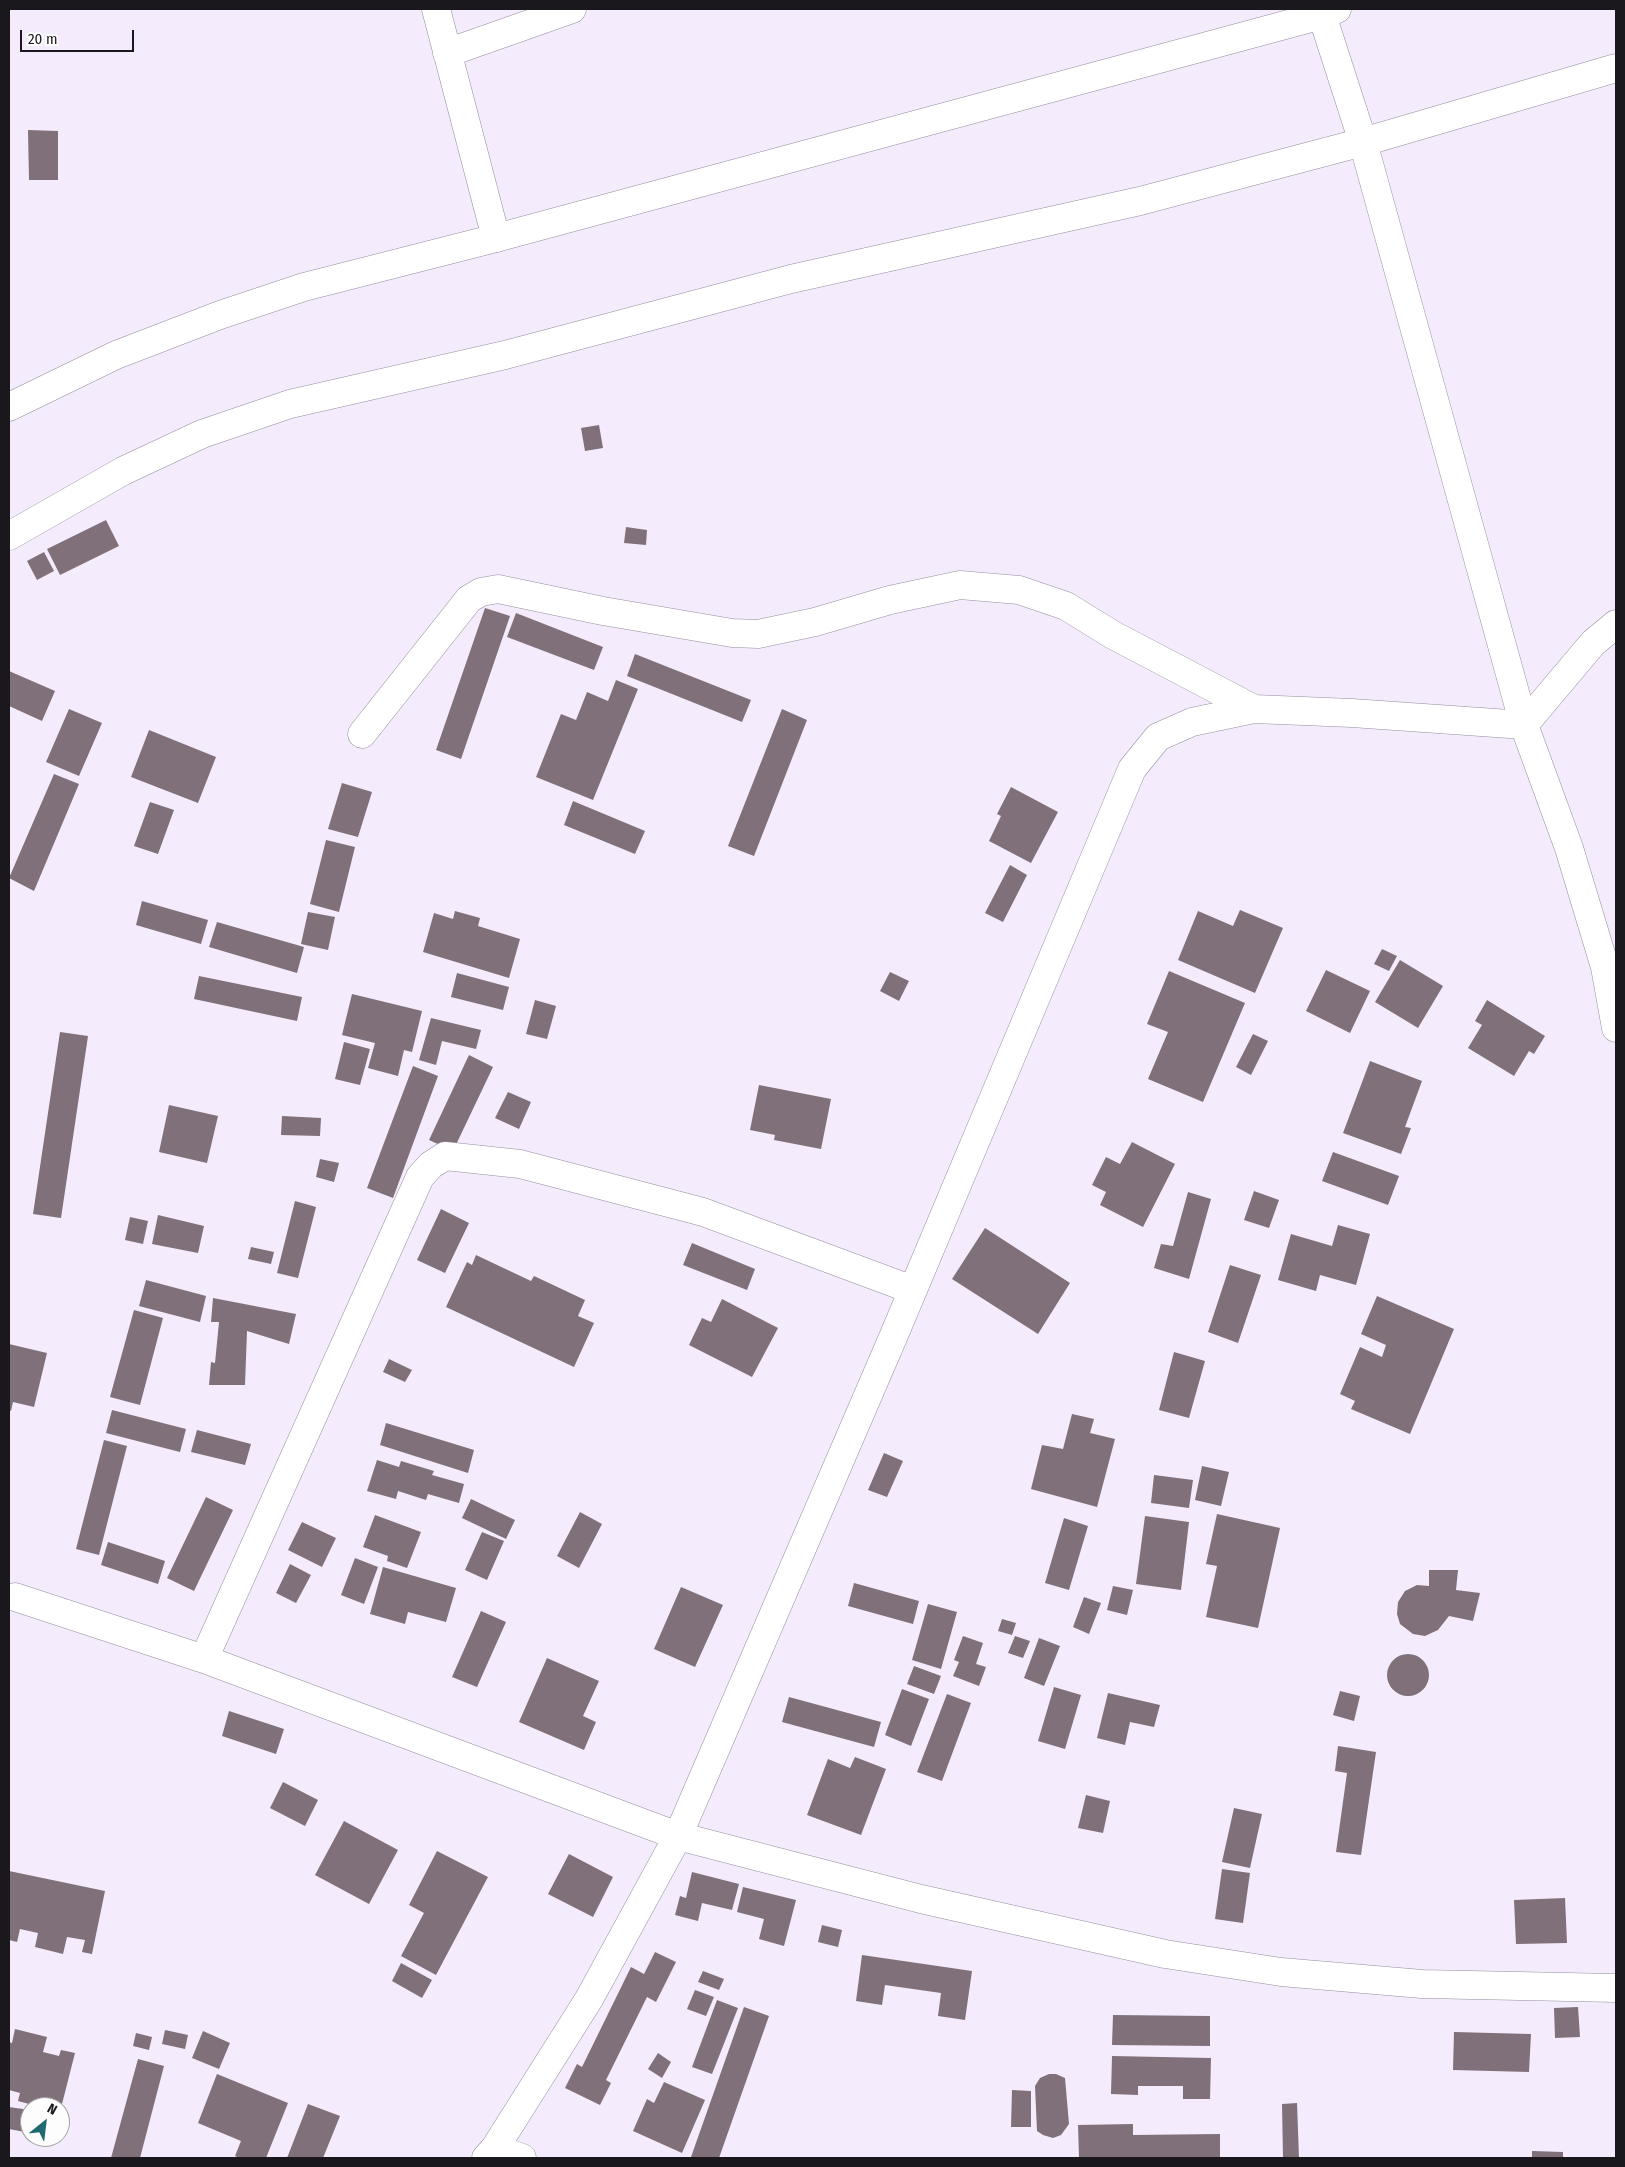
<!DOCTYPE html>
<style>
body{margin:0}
#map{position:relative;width:1625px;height:2167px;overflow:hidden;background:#f4ecfc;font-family:"Fira Sans Condensed",sans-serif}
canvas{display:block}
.frame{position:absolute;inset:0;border:10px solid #1a171d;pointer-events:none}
.north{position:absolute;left:20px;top:2097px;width:50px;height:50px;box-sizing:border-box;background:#fdfdfd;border:1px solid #a2a1a3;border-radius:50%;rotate:29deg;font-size:14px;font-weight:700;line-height:20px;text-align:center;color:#1a171d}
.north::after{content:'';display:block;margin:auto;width:18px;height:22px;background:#1e6a6e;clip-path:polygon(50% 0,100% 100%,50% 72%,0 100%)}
.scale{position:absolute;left:20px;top:30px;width:114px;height:22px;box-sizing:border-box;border:2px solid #1a171d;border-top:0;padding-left:6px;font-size:15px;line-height:18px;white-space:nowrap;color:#1a171d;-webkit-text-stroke:4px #fdfdfd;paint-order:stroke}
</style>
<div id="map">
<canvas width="1625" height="2167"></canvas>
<div class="frame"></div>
<div class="north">N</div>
<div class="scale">20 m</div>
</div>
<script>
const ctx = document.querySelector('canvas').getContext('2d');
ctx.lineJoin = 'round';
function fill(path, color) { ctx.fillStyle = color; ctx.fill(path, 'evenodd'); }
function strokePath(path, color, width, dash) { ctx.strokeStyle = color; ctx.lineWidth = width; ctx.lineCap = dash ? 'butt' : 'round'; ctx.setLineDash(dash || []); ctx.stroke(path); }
fill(new Path2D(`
 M28,130L58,131V180H29Z
 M599,425L603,448L585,451L581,428Z
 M106,520L119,546L60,575L47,549Z
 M626,527L647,530L646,545L624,543Z
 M44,552L54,571L37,580L27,561Z
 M485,608L510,616L461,759L436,750Z
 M516,613L603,647L594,670L507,637Z
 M635,654L751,700L742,722L627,676Z
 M9,671L55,691L42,721L9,706Z
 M616,680L638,689L593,800L536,777L561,714L576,720L587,692L608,701Z
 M69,709L102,723L79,776L46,762Z
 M782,709L807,720L754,856L728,846Z
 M149,730L216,757L198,803L131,777Z
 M54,774L79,784L34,891L9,878Z
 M342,783L372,792L358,837L328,829Z
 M1011,787L1058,812L1031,863L989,841L1001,816L997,814Z
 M573,801L645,831L635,854L564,825Z
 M150,802L174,810L158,854L134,846Z
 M326,840L355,847L339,912L310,904Z
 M1010,865L1027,875L1003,922L985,913Z
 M142,901L208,920L201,944L136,925Z
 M1240,910L1283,928L1255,993L1178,960L1198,911L1233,926Z
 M455,911L480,918L478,926L520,939L509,978L423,952L434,913L453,919Z
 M308,912L335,917L328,950L301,944Z
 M217,922L304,947L297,973L209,947Z
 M1382,949L1397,956L1389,971L1374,964Z
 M1400,960L1443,986L1418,1028L1375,1002Z
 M1326,970L1370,991L1350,1033L1306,1011Z
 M1169,971L1245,1003L1203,1102L1148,1079L1168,1032L1147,1024Z
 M890,972L909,981L899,1001L880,991Z
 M457,973L509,987L503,1010L451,997Z
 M199,976L302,997L297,1021L194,999Z
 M352,994L422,1011L412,1052L404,1050L398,1076L368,1068L375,1043L342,1035Z
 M535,1000L556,1006L547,1039L526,1034Z
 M1487,1000L1545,1036L1534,1054L1529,1051L1514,1076L1468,1048L1482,1025L1475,1021Z
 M431,1018L481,1030L476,1049L442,1041L436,1065L419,1060Z
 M60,1032L88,1036L61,1218L33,1214Z
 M1253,1034L1268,1041L1251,1075L1236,1067Z
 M344,1042L370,1049L360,1085L335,1079Z
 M469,1055L493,1067L453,1151L429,1140Z
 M1370,1061L1422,1081L1405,1127L1411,1128L1401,1154L1343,1133Z
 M413,1066L438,1076L393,1198L367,1188Z
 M759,1085L831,1099L821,1149L774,1140L775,1135L750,1130Z
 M508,1092L531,1102L519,1129L495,1118Z
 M169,1105L218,1116L207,1163L159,1152Z
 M282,1116L321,1118L320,1136L281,1135Z
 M1132,1142L1175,1164L1143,1227L1100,1205L1106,1192L1092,1185L1106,1157L1120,1164Z
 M1333,1152L1399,1176L1388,1205L1322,1181Z
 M320,1159L339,1163L334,1182L316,1177Z
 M1254,1191L1279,1200L1269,1228L1244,1220Z
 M1188,1192L1211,1199L1189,1279L1154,1268L1161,1244L1173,1246Z
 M295,1201L316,1207L298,1278L277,1273Z
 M441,1209L469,1223L445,1273L417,1260Z
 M158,1215L204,1226L198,1253L152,1244Z
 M130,1217L148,1221L143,1244L125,1240Z
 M1338,1225L1370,1234L1356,1285L1320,1275L1316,1291L1278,1280L1291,1234L1332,1246Z
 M985,1228L1070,1283L1038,1334L952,1279Z
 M692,1243L755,1269L747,1290L683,1265Z
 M251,1247L274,1252L271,1264L248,1259Z
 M476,1255L531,1281L534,1276L585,1300L578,1316L594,1323L574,1367L446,1307L467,1262L472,1265Z
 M1230,1265L1261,1275L1238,1343L1208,1332Z
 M146,1280L206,1296L200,1322L139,1306Z
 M1377,1296L1454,1329L1410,1434L1351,1409L1355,1401L1340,1394L1360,1347L1382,1357L1386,1345L1361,1334Z
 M213,1298L296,1314L289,1344L247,1331L245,1385H209L211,1362L215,1363L219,1322H211Z
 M722,1299L778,1328L752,1377L689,1345L702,1318L711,1322Z
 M134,1310L163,1318L140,1405L110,1397Z
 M9,1344L47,1353L34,1407L13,1402L11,1411L9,1410Z
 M1174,1352L1205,1361L1189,1418L1159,1410Z
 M389,1359L412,1370L405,1382L383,1372Z
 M112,1410L186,1429L180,1452L106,1433Z
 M1072,1414L1094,1419L1090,1433L1115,1439L1097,1507L1031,1489L1042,1445L1063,1449Z
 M386,1423L474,1450L468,1473L380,1445Z
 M197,1430L251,1444L245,1465L191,1452Z
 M104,1440L127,1446L99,1555L76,1549Z
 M884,1453L903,1461L887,1497L868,1490Z
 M377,1460L399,1467L401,1461L434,1471L432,1475L464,1484L459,1503L428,1494L426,1500L398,1491L396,1499L367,1491Z
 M1202,1466L1229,1472L1221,1506L1195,1500Z
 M1154,1475L1193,1480L1189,1508L1151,1503Z
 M206,1497L233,1510L194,1591L167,1578Z
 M471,1499L515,1520L506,1539L462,1518Z
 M580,1512L602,1524L579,1568L557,1556Z
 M1217,1514L1280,1528L1258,1628L1206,1617L1217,1566L1206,1564Z
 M375,1515L421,1532L407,1568L387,1561L388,1556L363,1547Z
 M1145,1516L1189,1522L1181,1590L1136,1584Z
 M1064,1518L1088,1526L1069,1590L1045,1583Z
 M302,1522L336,1538L322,1567L288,1550Z
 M482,1532L504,1541L487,1580L465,1570Z
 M108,1542L165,1561L158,1584L101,1565Z
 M355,1558L378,1567L364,1604L341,1595Z
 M290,1564L311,1575L296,1603L276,1593Z
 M383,1567L456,1588L446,1622L408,1612L405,1624L370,1614Z
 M1429,1570H1458L1456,1590L1480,1593L1473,1621L1449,1616L1438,1630L1425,1636L1413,1634L1400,1624L1397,1614L1398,1602L1405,1591L1417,1585L1429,1586Z
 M854,1583L919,1601L913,1624L848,1606Z
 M1113,1586L1133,1590L1127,1615L1107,1610Z
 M681,1587L723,1605L695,1667L654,1649Z
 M1084,1597L1101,1603L1089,1634L1073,1627Z
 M928,1604L957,1612L941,1669L912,1660Z
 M481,1611L506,1622L477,1687L452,1677Z
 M1002,1619L1016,1623L1012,1635L998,1631Z
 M963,1636L983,1643L976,1664L986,1667L979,1686L953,1676L959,1662L954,1660Z
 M1015,1636L1030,1641L1023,1658L1008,1653Z
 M1039,1638L1060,1646L1044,1686L1024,1678Z
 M1387 1675a21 21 0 1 1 42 0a21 21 0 1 1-42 0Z
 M547,1658L599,1681L583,1716L596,1722L584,1750L519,1722Z
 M914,1666L941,1676L934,1694L907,1684Z
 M1054,1687L1081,1695L1065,1749L1038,1741Z
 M902,1689L929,1699L911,1746L885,1735Z
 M1340,1691L1360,1696L1354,1721L1333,1715Z
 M1108,1693L1160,1705L1154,1727L1130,1722L1125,1745L1097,1738Z
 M947,1694L971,1703L942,1781L917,1772Z
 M789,1697L881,1722L874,1747L782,1722Z
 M229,1711L284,1729L276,1754L222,1736Z
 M1338,1746L1376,1752L1361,1855L1336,1852L1347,1773L1335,1771Z
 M855,1757L886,1769L861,1835L807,1815L828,1759L850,1768Z
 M283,1782L318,1800L305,1826L270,1808Z
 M1086,1795L1110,1801L1103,1833L1078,1828Z
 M1234,1808L1262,1814L1250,1868L1222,1862Z
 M344,1821L398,1850L369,1904L315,1875Z
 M437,1851L488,1877L436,1975L401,1956L424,1913L409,1905Z
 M569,1854L613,1877L593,1917L548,1894Z
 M1222,1869L1250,1873L1243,1923L1215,1919Z
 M9,1871L105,1891L92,1954L82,1952L85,1940L67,1937L63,1954L35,1947L38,1933L20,1929L17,1942L9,1940Z
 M692,1872L739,1884L732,1910L702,1903L698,1921L675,1915L680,1896L686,1898Z
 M743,1887L796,1900L784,1946L759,1939L764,1919L737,1912Z
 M1565,1898L1567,1943L1516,1944L1514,1900Z
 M822,1925L842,1930L838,1947L818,1942Z
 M655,1952L676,1962L656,2002L647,1997L606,2080L611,2083L600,2105L565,2088L577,2064L582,2067L631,1967L644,1974Z
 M862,1955L972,1971L965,2020L938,2016L941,1993L885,1985L882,2005L856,2001Z
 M401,1963L432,1980L422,1998L392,1981Z
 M703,1971L724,1979L719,1990L698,1982Z
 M695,1990L714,1997L706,2016L687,2009Z
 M717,2000L738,2008L712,2074L692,2067Z
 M744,2007L769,2016L719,2158H696L691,2157Z
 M1578,2007L1580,2037L1555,2038L1554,2008Z
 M1113,2015L1210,2016V2046L1112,2045Z
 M15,2029L47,2037L43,2052L59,2056L61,2050L75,2053L62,2104L45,2100L43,2107H40L18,2101L20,2093L9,2090V2042L12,2043Z
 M165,2030L188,2035L185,2049L162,2044Z
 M203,2031L230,2043L219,2069L192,2058Z
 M1454,2032L1531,2034L1529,2072L1453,2070Z
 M136,2033L152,2037L149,2050L133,2046Z
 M658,2053L671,2062L662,2078L648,2069Z
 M1112,2056L1211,2058L1210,2099H1183V2086H1138V2095L1111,2094Z
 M138,2059L164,2066L140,2158H111Z
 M217,2074L288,2103L266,2158H240L235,2156L241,2141L198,2123Z
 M1049,2074H1056L1065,2078L1069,2124L1061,2135L1053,2138L1043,2135L1037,2131L1035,2086L1040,2078Z
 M664,2082L705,2100L682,2153L633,2131L647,2099L654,2103Z
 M1012,2090L1031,2091V2127H1011Z
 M1297,2103L1299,2158H1283L1282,2104Z
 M308,2104L340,2116L323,2158H287Z
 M9,2107L30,2110V2133L9,2129Z
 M1133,2124V2135L1220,2134V2158H1079L1078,2125Z
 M1532,2151L1563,2152V2158H1532Z`), '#7f707a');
const street = new Path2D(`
 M436,9L496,238
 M1322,15L1363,142L1524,725L1569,848L1605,967L1616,1028
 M447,53L572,9
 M9,536L123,471L202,434L290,404L505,355L791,279L1140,201L1363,142L1616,68
 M362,734L469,599L481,592L498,589L603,611L732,633L758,634L815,622L890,600L960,585L1019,590L1066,606L1113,635L1254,709
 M15,1597L204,1659L678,1836L921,1899L1165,1954L1281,1972L1422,1984L1616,1988
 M204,1659L420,1177L431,1165L445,1156L520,1164L703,1212L913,1290
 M495,2148L522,2158
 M486,2158L495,2148L589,1999L678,1836L894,1335L1132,769L1158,737L1192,722L1254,709L1352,713L1524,725L1593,643L1616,624`);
const secondary = new Path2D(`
 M9,407L116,355L220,315L304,287L496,238L1322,15L1337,9`);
strokePath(street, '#958d9d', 29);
strokePath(secondary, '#958d9d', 29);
strokePath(street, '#fff', 28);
strokePath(secondary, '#fff', 28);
</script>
